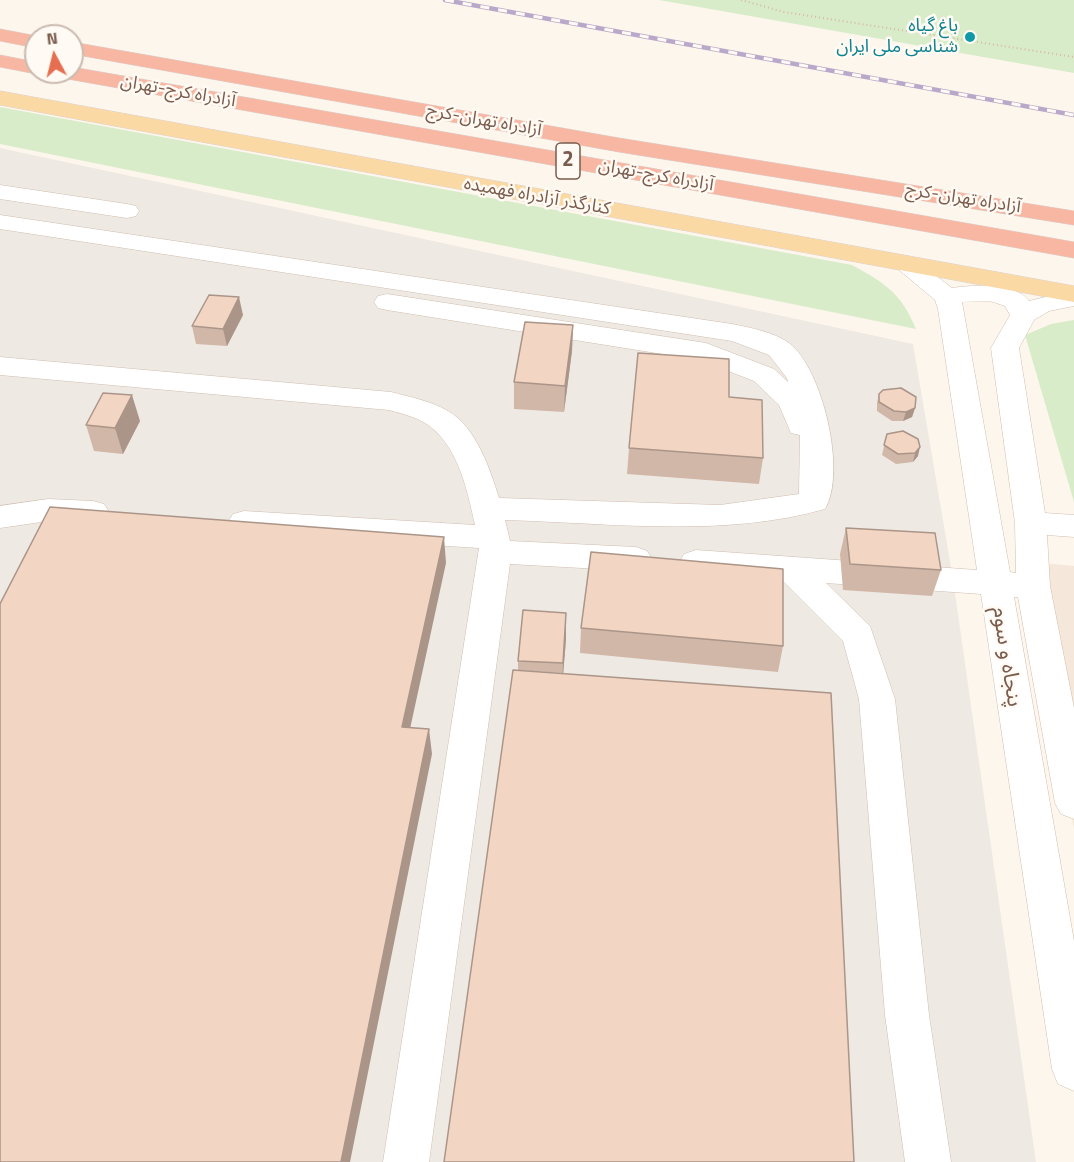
<!DOCTYPE html>
<meta charset="utf-8">
<style>
body{margin:0}
#map{position:relative;width:1074px;height:1162px;overflow:hidden;background:#fdf6ec;font-family:"Titillium Web",sans-serif}
canvas{display:block}
.north{position:absolute;left:24px;top:24px;width:60px;height:60px;box-sizing:border-box;background:#fffaf3;border:2px solid #cabbb1;border-radius:50%;rotate:353deg;font-size:16px;font-weight:700;line-height:24px;text-align:center;color:#7a5c4d}
.north::after{content:'';display:block;margin:auto;width:21px;height:27px;background:#e76f51;clip-path:polygon(50% 0,100% 100%,50% 72%,0 100%)}
</style>
<div id="map">
<canvas width="1074" height="1162"></canvas>
<div class="north">N</div>
</div>
<script>
const ctx = document.querySelector('canvas').getContext('2d');
ctx.lineJoin = 'round';
function fill(path, color) { ctx.fillStyle = color; ctx.fill(path, 'evenodd'); }
function strokePath(path, color, width, dash) { ctx.strokeStyle = color; ctx.lineWidth = width; ctx.lineCap = dash ? 'butt' : 'round'; ctx.setLineDash(dash || []); ctx.stroke(path); }
function write(font, color, halo, rows, align = 'center') {
  ctx.font = font + ' "Titillium Web","Noto Sans Arabic",sans-serif'; ctx.lineWidth = 5; ctx.setLineDash([]); ctx.textBaseline = 'middle'; ctx.strokeStyle = halo; ctx.fillStyle = color; for (const [text, x, y, turn = 0] of rows) {
    ctx.save(); ctx.translate(x, y); ctx.rotate((+turn || 0) * Math.PI / 180); ctx.textAlign = isNaN(turn) ? turn : align; if (halo) ctx.strokeText(text, 0, 0); ctx.fillText(text, 0, 0); ctx.restore();
  }
}
fill(new Path2D(`
 M1024,561L1074,566V829Z`), '#f5e8da');
fill(new Path2D(`
 M0,148L913,344L953,579L1036,1162H0Z`), '#efe9e4');
fill(new Path2D(`
 M659,0H1074V73Z
 M0,107L852,265C885,283 901,293 916,329L0,144Z
 M1074,320V502L1025,335L1051,324Z`), '#d8ecc9');
const minor = new Path2D(`
 M0,185L127,204L136,206L139,211L136,216L127,218L0,199Z
 M0,215L732,324C751,328 774,332 789,343C823,369 847,473 825,509C722,538 611,523 505,520L510,541L636,547L647,551L652,559L647,567L636,571L510,564L429,1162H383L479,548L244,533L233,530L228,522L233,514L244,511L475,525C468,493 459,450 432,428C421,418 403,414 389,410L0,375V357L391,392C410,397 431,401 448,411C476,427 490,469 499,498L720,505L799,494L800,435L791,433L779,405L754,381L700,360L387,310L378,308L374,302L378,296L387,294L706,343L774,369L788,382L787,378L769,355L732,341L0,229Z
 M905,256L914,259L952,288C972,285 1016,282 1029,301L1074,290V306L1049,311L1034,320L1019,348L1045,513L1074,515V537L1047,535L1050,586L1074,708V819L1061,814L1055,803L1018,597H1014L1074,941V1091L1058,1084L1052,1069L981,594L826,583L870,626L895,699L929,1015L951,1162H905L885,1015L859,699L843,641L782,580L696,574L684,570L680,562L684,554L696,550L977,570L938,309L935,300L892,264L896,259ZM990,301L1005,306L1010,315L991,348L1015,523L1016,573L1010,572L962,302Z
 M48,499L93,501L104,504L109,512L104,520L93,523L48,521L0,528V506Z`);
const major = new Path2D(`
 M0,91L1074,286V302L0,105Z`);
const highway = new Path2D(`
 M0,29L37,36L36,48L0,41Z
 M72,42L619,138L1074,211V225L619,152L72,54Z
 M0,55L36,62V72H44L36,74L0,67Z
 M72,67L1074,242V258L62,78L54,77L51,72H72Z`);
strokePath(minor, '#d1beb0', 1);
strokePath(major, '#dad1cd', 1);
strokePath(highway, '#dad1cd', 1);
strokePath(new Path2D(`
 M741,0L784,12L1074,57`), '#d9b8a5', 2, [1, 3]);
fill(minor, '#fff');
fill(major, '#fbd9a5');
fill(highway, '#f7b7a3');
const rail = new Path2D(`
 M445,0L1074,115`);
strokePath(rail, '#b9a8c9', 4.5);
strokePath(rail, '#fffaf3', 3, [9]);
fill(new Path2D(`
 M243,315L227,346L196,344L192,326Z
 M573,325L572,351L564,412L514,409V382Z
 M879,394L915,408L912,417L903,421H892L877,411V403Z
 M729,397L763,458L759,484L627,474L629,448Z
 M140,421L123,454L94,451L86,425Z
 M903,431L918,456L913,462L896,464L882,455L887,434Z
 M846,528L941,570L932,596L843,590L840,554Z
 M581,628L783,646L778,672L580,653Z
 M566,639L563,673L518,670V661Z`), '#d1b7a8');
fill(new Path2D(`
 M239,297L243,315L227,346L223,329Z
 M573,325L572,351L564,412L565,386Z
 M132,395L140,421L123,454L115,428Z
 M915,408L912,417L903,421L906,412Z
 M920,447L918,456L913,462L915,453Z
 M444,537L446,563L405,752L402,727Z
 M566,613V639L562,689L563,663Z
 M429,729L432,754L350,1162H341Z`), '#aa9588');
const building = new Path2D(`
 M209,295L239,297L223,329L192,326Z
 M525,322L573,325L565,386L514,382Z
 M638,353L729,359V397L762,400L763,458L629,448Z
 M901,388L916,397L915,408L906,412L894,411L879,402V394L883,390Z
 M103,393L132,395L115,428L86,425Z
 M903,431L918,439L920,447L915,453L898,454L884,445L887,434Z
 M50,507L444,537L402,727L429,729L341,1162H0V604Z
 M846,528L935,533L941,570L850,564Z
 M591,552L783,569V646L581,628Z
 M523,610L566,613L563,663L518,661Z
 M513,670L831,693L854,1162H444Z`);
fill(building, '#f3d5c3');
strokePath(building, '#aa9588', 1.5);
for (const [x, y, r, color] of [
 [970,37,6,"#0f9aa8"]
]) { const dot = new Path2D(); dot.arc(x, y, r, 0, 2 * Math.PI); ctx.fillStyle = color; ctx.fill(dot); strokePath(dot, '#fffaf3', 2); }
write('18px', '#0d838f', '#fffaf3', [
 ["باغ گیاه‌",958,27],
 ["شناسی ملی ایران",958,48]
], 'right');
write('18px', '#7a5c4d', '#fffaf3', [
 ["آزادراه کرج-تهران",178,92,10],
 ["آزادراه تهران-کرج",484,121,10],
 ["آزادراه کرج-تهران",656,176,10],
 ["کنارگذر آزادراه فهمیده",537,197,10],
 ["آزادراه تهران-کرج",963,199,9]
]);
for (const [x, y, w] of [
 [568,161,24]
]) { const box = new Path2D(); box.roundRect(x - w / 2, y - 18, w, 36, 4.5); ctx.fillStyle = '#fffaf3'; ctx.fill(box); strokePath(box, '#7a5c4d', 1.5); }
write('bold 21px', '#7a5c4d', null, [
 ["2",568,161]
]);
write('22px', '#7a5c4d', '#fffaf3', [
 ["پنجاه و سوم",1006,657,81]
]);
</script>
